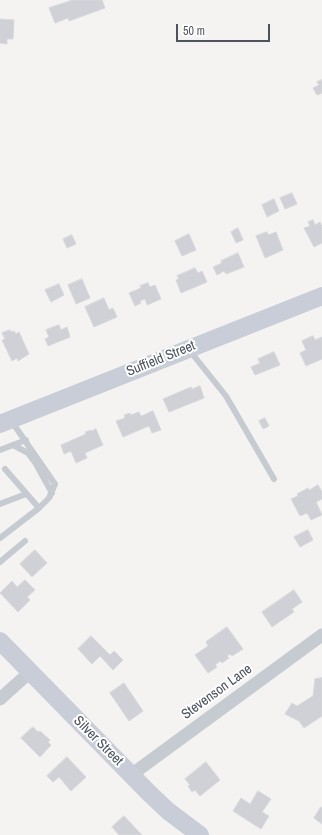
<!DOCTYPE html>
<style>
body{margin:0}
#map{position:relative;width:322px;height:835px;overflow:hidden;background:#f4f3f2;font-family:"Archivo Narrow",sans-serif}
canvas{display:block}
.scale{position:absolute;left:176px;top:24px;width:94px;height:18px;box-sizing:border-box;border:2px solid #4c535d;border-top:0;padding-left:5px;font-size:12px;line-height:14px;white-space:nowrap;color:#4c535d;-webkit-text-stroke:3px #fff;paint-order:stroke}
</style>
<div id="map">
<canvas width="322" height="835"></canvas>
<div class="scale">50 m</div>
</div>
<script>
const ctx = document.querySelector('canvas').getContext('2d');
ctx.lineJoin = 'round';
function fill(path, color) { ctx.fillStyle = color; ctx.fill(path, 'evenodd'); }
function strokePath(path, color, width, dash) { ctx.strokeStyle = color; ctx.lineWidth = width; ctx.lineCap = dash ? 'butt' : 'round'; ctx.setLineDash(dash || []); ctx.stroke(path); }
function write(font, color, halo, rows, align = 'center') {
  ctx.font = font + ' "Archivo Narrow",sans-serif'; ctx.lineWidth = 4; ctx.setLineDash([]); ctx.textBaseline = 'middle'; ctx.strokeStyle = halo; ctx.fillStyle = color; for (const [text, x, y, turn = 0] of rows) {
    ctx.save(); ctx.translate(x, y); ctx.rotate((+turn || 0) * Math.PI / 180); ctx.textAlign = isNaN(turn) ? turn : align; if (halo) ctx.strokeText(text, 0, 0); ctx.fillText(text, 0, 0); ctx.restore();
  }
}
const building = new Path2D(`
 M73,0H102L105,8L69,21L68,18L55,23L49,8Z
 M0,19L14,20L13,39H7V44L0,43Z
 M322,80V93L317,95L313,88L319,85L317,82Z
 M292,193L297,204L285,209L280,198Z
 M274,199L279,211L267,217L262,205Z
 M313,220L315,225L320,222L322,227V243L314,247L304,228L310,226L308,222Z
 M238,228L243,240L236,243L231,232Z
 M267,232L268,235L276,232L283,250L265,258L256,236Z
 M189,234L196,250L182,256L175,241Z
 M72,235L76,244L67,248L63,239Z
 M238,253L244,267L226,274L224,271L217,275L213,267L222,263L221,261Z
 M195,268L198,273L202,271L207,282L181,293L176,280L179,279L177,276Z
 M82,279L90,298L76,304L68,285Z
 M148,283L150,287L155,285L161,299L147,305L145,299L140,301L141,303L135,306L129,293L141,288L140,286Z
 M59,284L64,295L51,302L45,290Z
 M104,298L109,310L113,308L117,317L94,327L85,307Z
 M59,325L61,330L67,327L70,337L48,346L45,339L49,337L46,330Z
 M10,330L11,332L14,331L16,334L19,332L29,354L18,361L17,358L12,361L2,340L5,339L2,333Z
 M313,336L315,340L322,337V359L306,366L300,353L306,350L302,341Z
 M274,352L280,365L255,375L251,367L260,363L258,359Z
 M200,386L204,398L169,412L163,399L191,387L192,389Z
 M153,411L161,430L152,433L149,426L123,437L116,421L125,418L124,415L130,413L131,415L139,412L141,416Z
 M265,418L269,426L263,429L259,421Z
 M96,429L103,445L85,453L87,458L76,463L71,451L64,454L61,445L86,434L85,432L91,430V431Z
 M318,485L322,492V499L316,502L322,515L311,520L307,513L300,516L291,499L298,496L297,494L308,488L309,490Z
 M308,530L313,540L300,547L294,537Z
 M35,550L47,563L32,577L20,564Z
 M25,580L35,590L27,597L30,600L18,612L0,593L12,581L17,587Z
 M294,590L302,602L292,609L294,612L272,627L262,612Z
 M227,627L243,649L232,656L230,654L227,656L229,658L222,663L220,661L215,665L217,667L208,673L195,655L208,646L206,642Z
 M91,636L110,655L114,651L123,660L113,670L100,656L92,664L78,649Z
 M322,678V716L304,728L299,721L285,714L292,703L297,706L313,696L315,679Z
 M124,683L143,711L129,721L110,693Z
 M33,727L38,732L40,731L50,740L48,742L51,745L40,757L21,738Z
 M67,757L86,777L71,791L59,777L53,782L47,776Z
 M206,762L220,780L200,796L195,790L192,792L188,786L190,785L185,779Z
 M258,791L271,799L262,812L269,816L261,829L233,811L241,798L250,804Z
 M321,807L322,808V824L314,818Z
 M124,816L142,835H119L112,827Z`);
fill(building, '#d0d1d6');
strokePath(building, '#d7d8dc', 1);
strokePath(new Path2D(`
 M190,351L226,396L274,479
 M13,445L28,453L36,464L52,493
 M0,450L26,440
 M5,469L39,508
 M0,504L26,494
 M0,538L39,508L49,498L55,484L12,422
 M0,562L25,541`), '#c5cbd1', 6);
strokePath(new Path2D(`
 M0,699L30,672
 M131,775L322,635`), '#c5cbd1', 13);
strokePath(new Path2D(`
 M0,424L322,296
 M0,641L149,793L168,811L200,835`), '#c8cdd8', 18);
write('14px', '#4c535d', '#fff', [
 ["Suffield Street",161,359,-22],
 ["Stevenson Lane",217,692,-36],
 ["Silver Street",98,741,45]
]);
</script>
